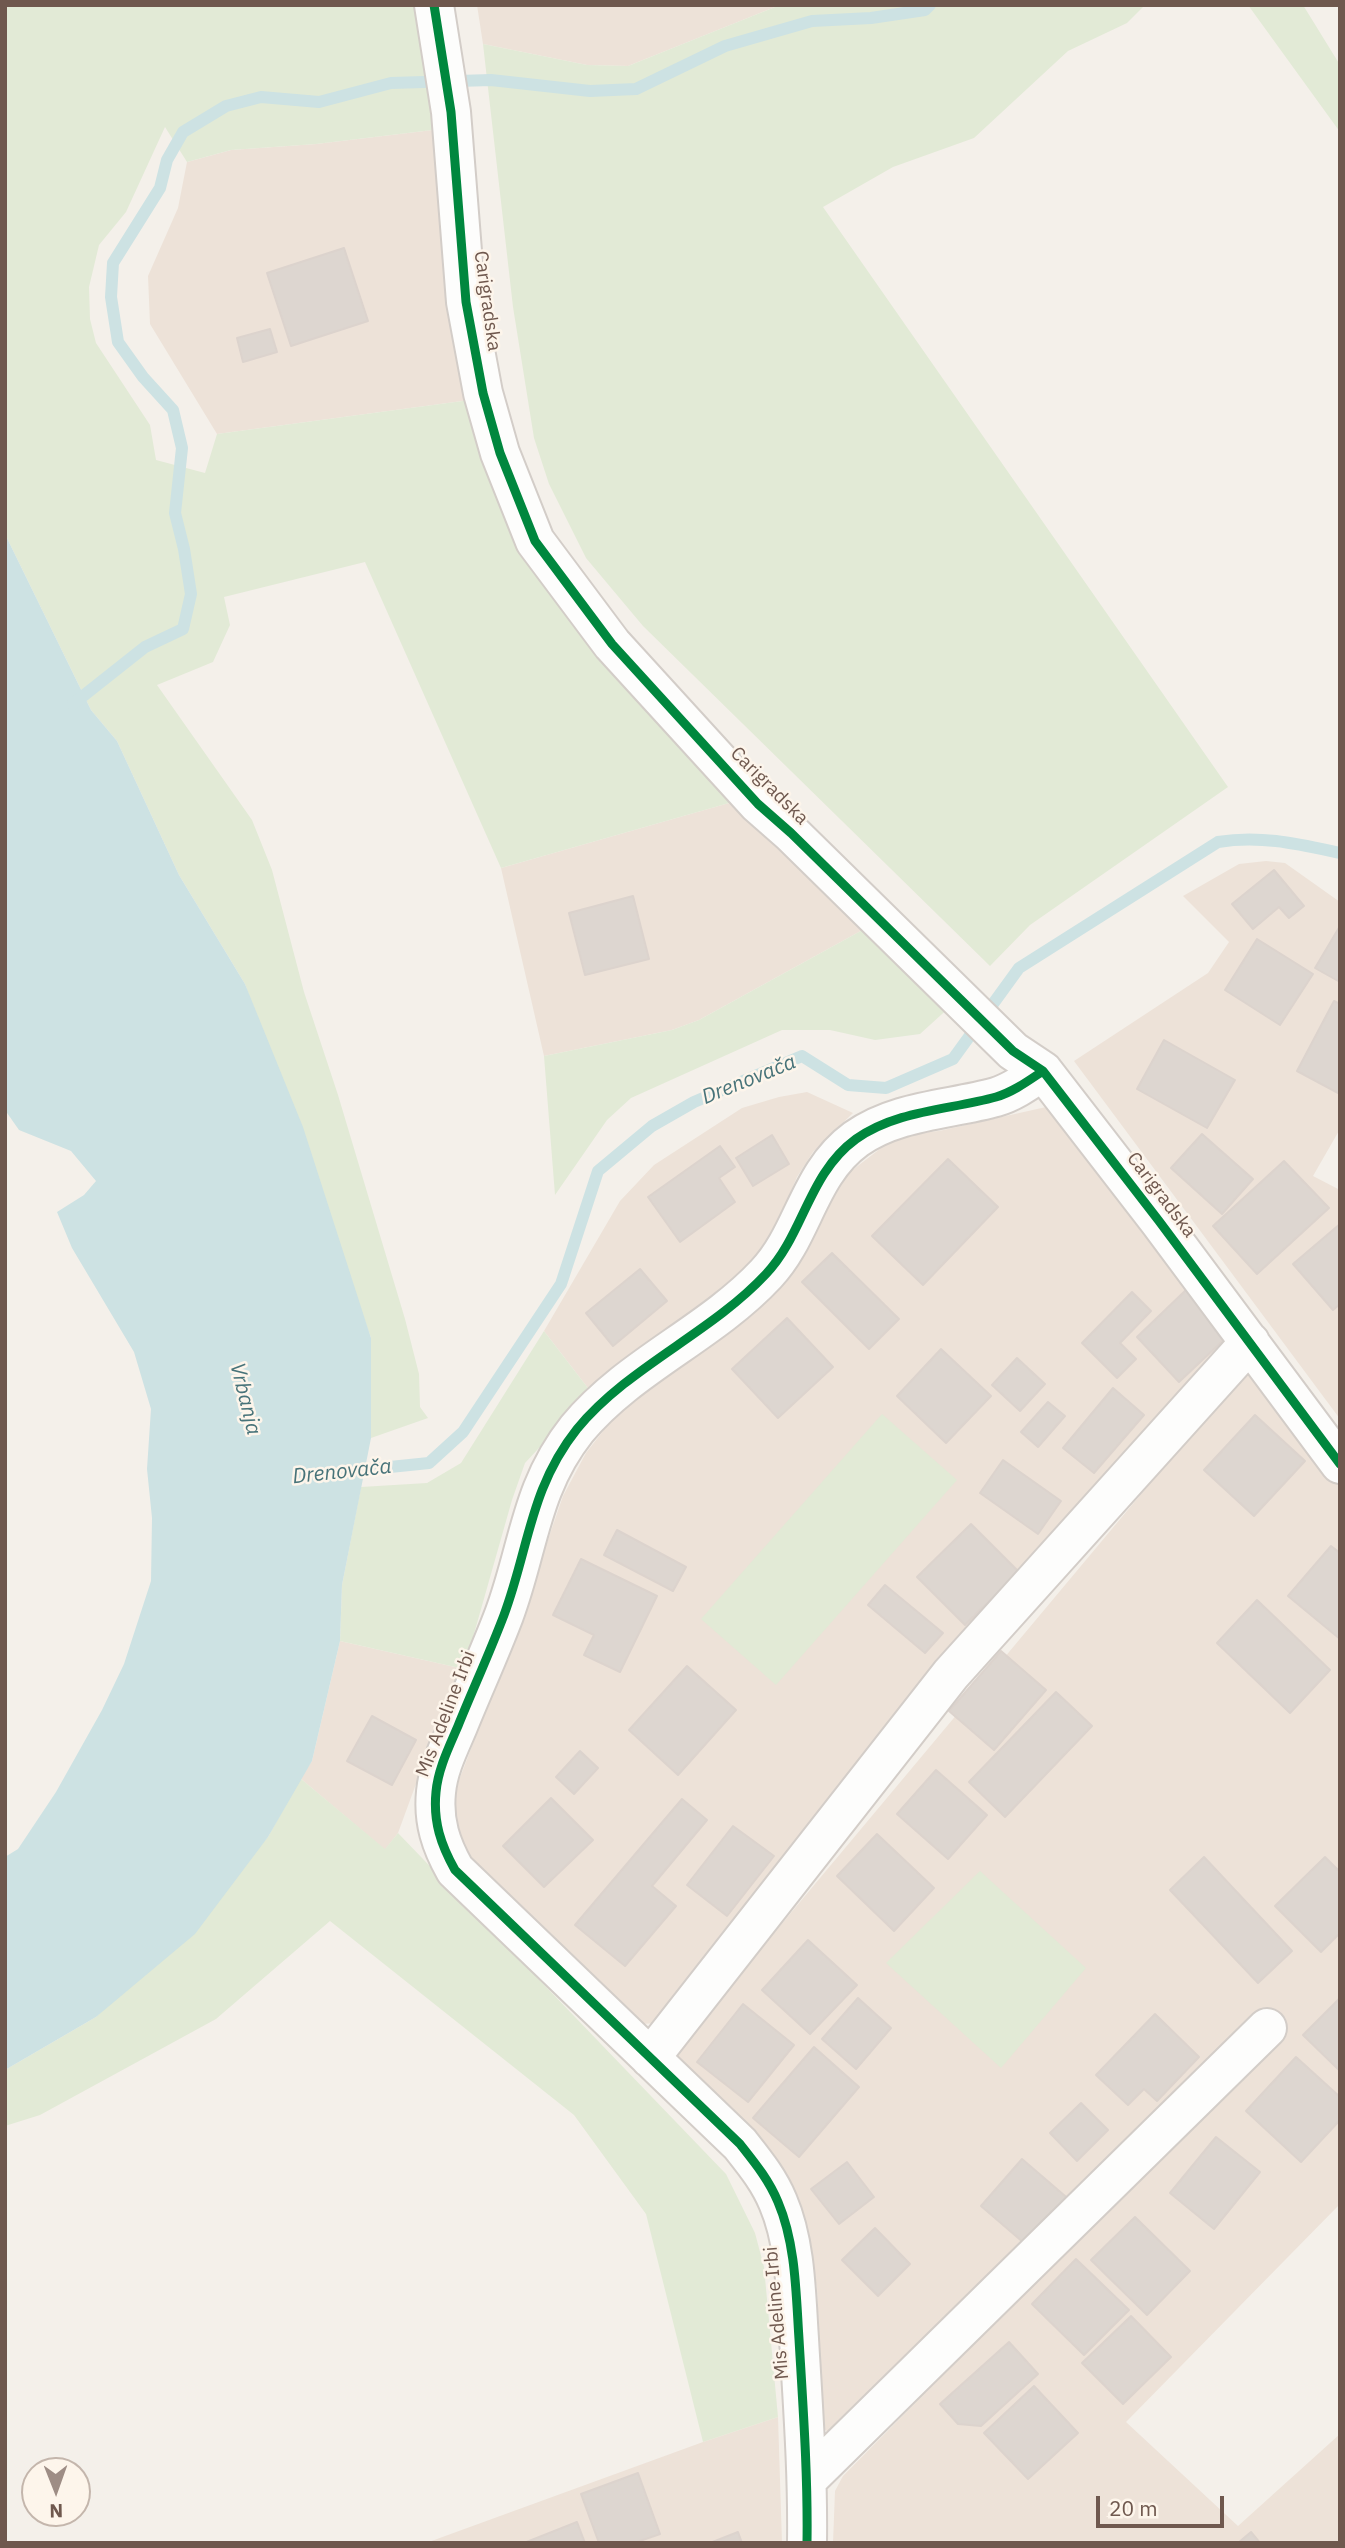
<!DOCTYPE html>
<meta charset="utf-8">
<style>
body{margin:0}
#map{position:relative;width:1345px;height:2548px;overflow:hidden;background:#f4f0ea;font-family:"IBM Plex Sans",sans-serif}
canvas{display:block}
.frame{position:absolute;inset:0;border:7px solid #6f584e;pointer-events:none}
.north{position:absolute;left:21px;top:2457px;width:70px;height:70px;box-sizing:border-box;background:#fdf5eb;border:2px solid #c4b6ac;border-radius:50%;rotate:179deg;font-size:19px;font-weight:700;line-height:28px;text-align:center;color:#6f584e}
.north::after{content:'';display:block;margin:auto;width:24px;height:32px;background:#9e8d85;clip-path:polygon(50% 0,100% 100%,50% 72%,0 100%)}
.scale{position:absolute;left:1096px;top:2496px;width:128px;height:32px;box-sizing:border-box;border:4px solid #6f584e;border-top:0;padding-left:9px;font-size:21px;line-height:24px;white-space:nowrap;color:#6f584e;-webkit-text-stroke:5px #fdf5eb;paint-order:stroke}
</style>
<div id="map">
<canvas width="1345" height="2548"></canvas>
<div class="frame"></div>
<div class="north">N</div>
<div class="scale">20 m</div>
</div>
<script>
const ctx = document.querySelector('canvas').getContext('2d');
ctx.lineJoin = 'round';
function fill(path, color) { ctx.fillStyle = color; ctx.fill(path, 'evenodd'); }
function strokePath(path, color, width, dash) { ctx.strokeStyle = color; ctx.lineWidth = width; ctx.lineCap = dash ? 'butt' : 'round'; ctx.setLineDash(dash || []); ctx.stroke(path); }
function write(font, color, halo, rows, align = 'center') {
  ctx.font = font + ' "IBM Plex Sans",sans-serif'; ctx.lineWidth = 5; ctx.setLineDash([]); ctx.textBaseline = 'middle'; ctx.strokeStyle = halo; ctx.fillStyle = color; for (const [text, x, y, turn = 0] of rows) {
    ctx.save(); ctx.translate(x, y); ctx.rotate((+turn || 0) * Math.PI / 180); ctx.textAlign = isNaN(turn) ? turn : align; if (halo) ctx.strokeText(text, 0, 0); ctx.fillText(text, 0, 0); ctx.restore();
  }
}
fill(new Path2D(`
 M477,5H780L628,66L587,65L483,44Z
 M441,129L470,400L217,434L150,324L148,276L178,208L187,162L231,150L316,144Z
 M743,799L877,922L699,1020L672,1030L544,1056L501,868Z
 M1266,861L1285,863L1340,902V1129L1313,1176L1340,1190V1419L1074,1061L1208,973L1229,942L1183,896L1239,864Z
 M807,1092L853,1113L813,1152L797,1177L767,1247L756,1263L591,1392L544,1331L620,1201L654,1165L742,1108L779,1097Z
 M1055,1105L1239,1331L655,2023L643,2024L464,1857L450,1816L453,1796L522,1615L563,1496L586,1453L617,1413L821,1210L846,1175L898,1135L939,1131Z
 M1249,1365L1340,1475V2204L1126,2422L1238,2526L1340,2434V2543H833L835,2491L843,2476L1283,2032L833,2436L823,2428L817,2288L807,2230L793,2185L672,2055Z
 M340,1641L464,1669L431,1743L398,1833L385,1850L300,1778L312,1761Z
 M778,2417L782,2543H426L703,2442Z`), '#ede2d8');
fill(new Path2D(`
 M5,5H419L441,129L316,144L231,150L187,162L165,127L126,212L99,245L89,287L90,319L96,343L150,425L156,460L205,473L217,434L470,400L497,463L743,799L501,868L365,562L224,597L230,625L213,662L157,685L252,820L272,870L304,992L338,1095L405,1319L419,1374L420,1407L428,1418L371,1438V1338L245,984L179,875L117,741L91,710L5,534Z
 M780,5H1145L1127,23L1068,51L974,138L893,167L823,207L1228,787L1030,925L990,966L643,626L586,558L549,484L534,438L513,307L483,44L587,65L628,66Z
 M1248,5H1303L1340,65V132Z
 M877,922L952,1005L920,1034L875,1040L830,1030H782L631,1098L607,1120L555,1195L544,1056L672,1030L699,1020Z
 M544,1331L591,1392L525,1463L512,1500L464,1669L340,1641L342,1585L361,1487L427,1483L461,1463Z
 M882,1414L957,1480L776,1685L701,1619Z
 M300,1778L385,1849L398,1833L726,2174L755,2233L764,2267L778,2417L703,2442L646,2214L574,2115L330,1921L216,2019L40,2115L5,2126V2070L96,2017L268,1837Z
 M980,1871L1086,1968L1001,2068L886,1963Z`), '#e2ead6');
fill(new Path2D(`
 M5,534L91,710L117,741L179,875L245,984L303,1127L371,1338V1438L342,1585L340,1641L312,1761L268,1837L195,1934L96,2017L5,2070V1857L18,1849L56,1792L102,1710L124,1664L151,1581L152,1518L147,1469L151,1409L134,1352L72,1248L57,1212L84,1195L96,1181L71,1151L19,1130L5,1110Z`), '#cde2e3');
strokePath(new Path2D(`
 M73,704L145,647L183,629L191,594L184,549L175,513L182,448L173,410L143,377L118,342L111,297L113,263L160,188L167,160L183,132L226,106L261,97L319,102L391,83L491,80L590,91L636,89L725,46L812,21L871,18L925,10L930,5
 M351,1471L429,1463L463,1432L561,1284L598,1171L652,1126L694,1102L802,1056L848,1085L886,1088L953,1059L1019,968L1218,842C1261,835 1298,844 1340,853`), '#cde2e3', 12);
const building = new Path2D(`
 M344,248L368,321L291,346L267,273Z
 M270,329L277,352L243,362L237,338Z
 M1274,870L1304,906L1289,918L1279,907L1253,929L1232,904Z
 M633,896L649,959L585,975L569,913Z
 M1340,926V982L1315,968Z
 M1257,939L1313,974L1280,1025L1225,990Z
 M1334,1001L1340,1004V1094L1297,1071Z
 M1164,1040L1235,1080L1207,1128L1137,1089Z
 M1202,1134L1253,1179L1222,1214L1171,1168Z
 M772,1135L789,1164L753,1186L736,1158Z
 M720,1146L735,1167L719,1178L735,1202L680,1242L648,1197Z
 M948,1159L998,1207L923,1285L872,1236Z
 M1284,1161L1329,1208L1257,1274L1213,1226Z
 M1340,1224V1304L1333,1310L1293,1264Z
 M832,1253L899,1319L869,1349L802,1282Z
 M640,1269L667,1301L613,1346L586,1313Z
 M1187,1289L1230,1334L1179,1382L1137,1337Z
 M1132,1292L1151,1311L1120,1343L1136,1359L1117,1378L1082,1343Z
 M787,1318L833,1367L778,1418L732,1369Z
 M941,1349L991,1396L946,1443L897,1396Z
 M1017,1358L1045,1384L1020,1411L992,1385Z
 M1113,1388L1144,1415L1094,1473L1063,1448Z
 M1048,1402L1065,1416L1038,1447L1021,1432Z
 M1255,1415L1305,1461L1254,1516L1204,1470Z
 M1003,1460L1061,1501L1038,1534L980,1493Z
 M971,1524L1019,1572L965,1625L917,1577Z
 M617,1530L686,1567L673,1591L604,1555Z
 M1331,1546L1340,1553V1639L1288,1596Z
 M581,1559L657,1596L620,1672L584,1655L594,1635L553,1615Z
 M885,1585L943,1633L925,1653L868,1605Z
 M1257,1600L1330,1670L1290,1713L1217,1643Z
 M1001,1651L1046,1690L994,1750L949,1711Z
 M687,1666L736,1710L678,1775L629,1730Z
 M1056,1692L1092,1726L1005,1817L969,1782Z
 M372,1716L416,1740L392,1785L347,1761Z
 M580,1751L598,1768L574,1794L556,1777Z
 M936,1770L987,1815L948,1859L897,1814Z
 M551,1798L593,1840L544,1887L503,1846Z
 M682,1799L707,1820L652,1886L676,1906L625,1966L575,1925Z
 M733,1826L774,1856L727,1916L687,1885Z
 M877,1834L934,1888L894,1931L837,1876Z
 M1204,1857L1292,1951L1258,1983L1170,1890Z
 M1325,1857L1340,1872V1933L1321,1952L1275,1906Z
 M808,1940L857,1985L810,2034L762,1990Z
 M858,1998L891,2028L856,2069L822,2039Z
 M1340,1998V2071L1303,2035Z
 M743,2004L794,2045L748,2102L697,2062Z
 M1155,2014L1199,2057L1157,2101L1144,2089L1128,2105L1096,2075Z
 M814,2047L859,2087L799,2157L753,2118Z
 M1296,2057L1340,2097V2120L1301,2162L1246,2111Z
 M1081,2103L1108,2130L1077,2161L1050,2133Z
 M1216,2137L1260,2172L1214,2229L1170,2193Z
 M1022,2159L1072,2202L1031,2249L981,2206Z
 M847,2162L874,2197L839,2224L811,2189Z
 M1135,2217L1190,2271L1147,2315L1091,2260Z
 M875,2228L910,2264L878,2296L842,2260Z
 M1076,2259L1129,2310L1084,2355L1032,2304Z
 M1131,2316L1171,2357L1123,2404L1082,2363Z
 M1009,2342L1038,2374L981,2426L958,2424L940,2404Z
 M1034,2386L1078,2433L1028,2479L984,2433Z
 M638,2473L660,2534L634,2543H599L581,2494Z
 M577,2522L585,2543H524Z
 M738,2532L742,2543H710Z
 M1251,2532L1260,2543H1238Z`);
fill(building, '#ddd6d0');
strokePath(building, '#dcd3cd', 2);
const minor = new Path2D(`
 M434,5L451,112L466,302L483,393L500,453L535,541L612,644L758,804L791,833L1013,1051L1043,1071L1159,1221L1340,1464
 M650,2058L951,1674L1250,1342
 M808,2479L1267,2028
 M807,2543C808,2475 803,2407 799,2339C796,2295 796,2244 778,2202C769,2180 755,2163 740,2144L455,1870C441,1845 433,1822 436,1792C438,1769 449,1747 458,1726C473,1689 490,1652 504,1615C529,1548 530,1488 577,1429C629,1366 710,1334 766,1274C804,1234 808,1174 856,1139C897,1110 949,1110 996,1097C1013,1092 1028,1081 1043,1071`);
strokePath(minor, '#d3cdc8', 42);
strokePath(minor, '#fdfdfc', 38);
strokePath(new Path2D(`
 M434,5L451,112L466,302L483,393L500,453L535,541L612,644L758,804L791,833L1013,1051L1043,1071L1159,1221L1340,1464
 M807,2543C808,2475 803,2407 799,2339C796,2295 796,2244 778,2202C769,2180 755,2163 740,2144L455,1870C441,1845 433,1822 436,1792C438,1769 449,1747 458,1726C473,1689 490,1652 504,1615C529,1548 530,1488 577,1429C629,1366 710,1334 766,1274C804,1234 808,1174 856,1139C897,1110 949,1110 996,1097C1013,1092 1028,1081 1043,1071`), '#00873e', 9);
write('19px', '#6f584e', '#fdf5eb', [
 ["Carigradska",487,301,82],
 ["Carigradska",769,786,45],
 ["Carigradska",1161,1195,53],
 ["Mis Adeline Irbi",446,1714,-69],
 ["Mis Adeline Irbi",777,2313,-95]
]);
write('italic 21px', '#477379', '#fdf5eb', [
 ["Drenovača",749,1080,-22],
 ["Vrbanja",245,1399,76],
 ["Drenovača",342,1472,-6]
]);
</script>
